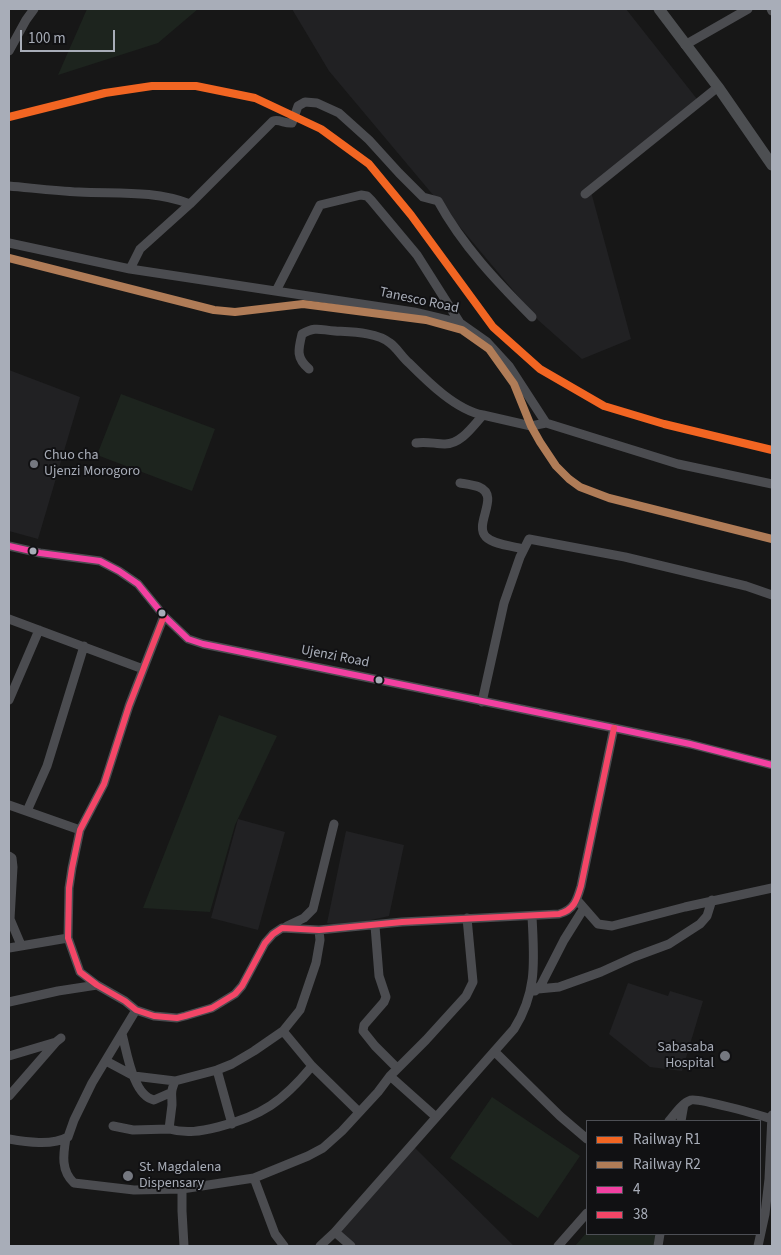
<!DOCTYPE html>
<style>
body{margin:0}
#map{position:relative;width:781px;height:1255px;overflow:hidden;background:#171717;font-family:"Source Sans 3",sans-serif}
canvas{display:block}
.frame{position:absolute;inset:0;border:10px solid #a8adb8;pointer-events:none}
.legend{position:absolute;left:586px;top:1120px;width:175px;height:115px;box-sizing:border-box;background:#111113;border:1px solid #4d4f55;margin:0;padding:6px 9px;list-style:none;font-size:15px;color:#a8adb8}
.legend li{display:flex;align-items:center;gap:10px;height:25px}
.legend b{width:25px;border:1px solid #4d4f55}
.scale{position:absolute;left:20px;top:30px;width:95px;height:22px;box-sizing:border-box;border:2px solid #a8adb8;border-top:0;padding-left:6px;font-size:15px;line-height:18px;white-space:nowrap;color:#a8adb8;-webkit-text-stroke:4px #111113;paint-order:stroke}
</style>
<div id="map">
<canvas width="781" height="1255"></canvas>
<div class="frame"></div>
<ul class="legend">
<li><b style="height:6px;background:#f26522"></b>Railway R1</li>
<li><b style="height:6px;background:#b07c57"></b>Railway R2</li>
<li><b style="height:6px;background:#f240a1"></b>4</li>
<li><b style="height:6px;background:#f34667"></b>38</li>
</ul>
<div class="scale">100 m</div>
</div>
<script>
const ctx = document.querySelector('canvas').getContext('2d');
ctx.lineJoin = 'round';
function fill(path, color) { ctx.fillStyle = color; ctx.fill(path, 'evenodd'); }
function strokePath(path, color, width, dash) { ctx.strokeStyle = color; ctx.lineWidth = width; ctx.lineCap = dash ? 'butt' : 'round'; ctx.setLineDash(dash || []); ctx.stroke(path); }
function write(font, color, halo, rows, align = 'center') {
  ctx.font = font + ' "Source Sans 3",sans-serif'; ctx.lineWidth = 4; ctx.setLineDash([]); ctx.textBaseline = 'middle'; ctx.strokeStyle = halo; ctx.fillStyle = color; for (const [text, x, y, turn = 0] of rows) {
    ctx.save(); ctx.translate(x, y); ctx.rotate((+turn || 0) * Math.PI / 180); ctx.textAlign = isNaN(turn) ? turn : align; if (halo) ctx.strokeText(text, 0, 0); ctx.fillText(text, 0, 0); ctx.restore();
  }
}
fill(new Path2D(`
 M292,9H626L697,99L590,188L631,339L582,359L538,320L329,71Z
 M9,370L80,397L38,539L9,531Z
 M238,819L285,832L258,930L211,918Z
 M346,831L404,845L389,916L345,926L327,923Z
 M628,983L668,996L670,991L703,1001L682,1071L650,1067L609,1034Z
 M413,1146L514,1246H355L339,1231Z`), '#212123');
fill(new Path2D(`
 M87,9H198L158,43L58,75Z
 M121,394L215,429L192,491L97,455Z
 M219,715L277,736L235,825L210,912L143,908Z
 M492,1097L580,1156L538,1218L450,1158Z
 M587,1232V1234H656L654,1246H575Z`), '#1d241e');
strokePath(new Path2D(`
 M771,9L772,11
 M685,45L748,9
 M9,51L26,20L34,9
 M9,186C32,188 55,191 79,192C116,194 154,190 190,204
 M585,194L718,87
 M9,243L130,269L414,312L460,323L487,342L509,366L546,423L678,464L772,484
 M130,269L140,249L190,204L273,121C280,119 285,124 292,123L298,106L305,102L317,103L339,113L369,140L399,173L423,197L438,201C462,245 497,282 532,317
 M276,291L320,205L361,195L367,196L371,200L417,255L460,323
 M309,369C296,358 298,350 302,334C316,326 320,330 335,331C351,332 377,332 390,343C397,348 402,357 409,363C428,382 456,410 483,415
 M416,443C426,441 435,444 445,444C461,444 473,426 483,415L531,426L546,423
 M460,483C466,484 474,485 479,487C501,496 473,524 486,537C494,545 513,546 523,549
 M9,546L40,553L100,561L119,571L138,584L164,616L188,639L203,644L614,728L690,744L772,765
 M164,616L129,706L104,784L80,830L72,868L69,888L68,938L80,972L97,985L125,1001L136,1010L154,1016L177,1018L185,1016L212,1008L235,994L242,986L265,943L273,934L282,928L319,930L402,922L559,914C574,910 577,900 581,886L614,728
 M9,619L143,669
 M9,700L39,630
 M482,702L504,603L520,557L529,539L625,557L746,586L772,595
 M9,805L80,830
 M27,811L47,766L84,646
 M9,856L12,858L13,867L10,919L21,945
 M577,900L598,924L612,926L685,907L772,888
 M287,926L304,918L313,909L334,824
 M375,926L379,976L386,997L384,1002L364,1025L363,1031L375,1046L397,1068
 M9,948L68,938
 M538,989L559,987L601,972L634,957L669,944L700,924L707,916L712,900
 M535,991L541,985L564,940L584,908
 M9,1002L58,991L97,985
 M283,1031L312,1066L359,1112
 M122,1034C127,1052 133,1096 154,1100L170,1093
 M495,1052L560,1116L587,1139
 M9,1056L56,1042L61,1038
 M106,1061L134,1076L175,1081L217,1070L232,1064L254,1051L283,1031L300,1010L316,963L320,940L319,930
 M217,1070L232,1124
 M390,1076L436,1117
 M175,1081C170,1094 172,1092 172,1105C171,1113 170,1121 169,1129C187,1134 201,1131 218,1127C262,1116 283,1101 312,1066
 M9,1096L56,1042
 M669,1121C675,1114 682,1103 691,1100C699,1098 760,1115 771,1119
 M681,1121L684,1104
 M113,1126L133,1130L169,1129
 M66,1138C63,1155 61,1171 74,1183L134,1190L182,1189L254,1178L308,1156L323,1148L342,1131L378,1092L390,1076L426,1040L466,996L473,982L467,918
 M9,1139C26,1142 52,1146 68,1137L74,1120L92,1083L136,1010
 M254,1178L275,1234L284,1246
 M182,1189V1211L184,1246
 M335,1232L351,1246
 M320,1246L335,1232L514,1029C538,991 534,959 532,916
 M558,1246L587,1213
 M658,1246L660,1234
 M758,1246L765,1214L769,1179L772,1115`), '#4b4c50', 9);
strokePath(new Path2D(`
 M659,9L718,87L772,165`), '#4d4f52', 11);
strokePath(new Path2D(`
 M9,546L40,553L100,561L119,571L138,584L164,616L188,639L203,644L614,728L690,744L772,765`), '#f240a1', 6);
strokePath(new Path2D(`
 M164,616L129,706L104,784L80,830L72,868L69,888L68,938L80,972L97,985L125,1001L136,1010L154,1016L177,1018L185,1016L212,1008L235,994L242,986L265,943L273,934L282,928L319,930L402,922L559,914C574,910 577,900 581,886L614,728`), '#f34667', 6);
strokePath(new Path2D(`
 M9,117L105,93L152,86H196L255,98L321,129L369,164L411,215L493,327L540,369L604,406L664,424L772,450`), '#f26522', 8);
strokePath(new Path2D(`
 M9,258L214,310L235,312L303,304L426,320L462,330L489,349L514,384L531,426L540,442L556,466L569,479L580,487L609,498L772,539`), '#b07c57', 8);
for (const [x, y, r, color] of [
 [34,464,5,"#757880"],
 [33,551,4.5,"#a8adb8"],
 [162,613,4.5,"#a8adb8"],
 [379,680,4.5,"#a8adb8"],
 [725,1056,6,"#757880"],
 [128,1176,6,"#757880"]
]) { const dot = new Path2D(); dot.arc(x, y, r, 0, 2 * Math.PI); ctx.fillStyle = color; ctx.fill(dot); strokePath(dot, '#111113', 2); }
write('14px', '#a8adb8', '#111113', [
 ["Tanesco Road",419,301,12],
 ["Ujenzi Road",335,657,11]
]);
write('14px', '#a8adb8', '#111113', [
 ["Chuo cha",44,456],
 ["Ujenzi Morogoro",44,472],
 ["Sabasaba",714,1048,"right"],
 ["Hospital",714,1064,"right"],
 ["St. Magdalena",139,1168],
 ["Dispensary",139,1184]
], 'left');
</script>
